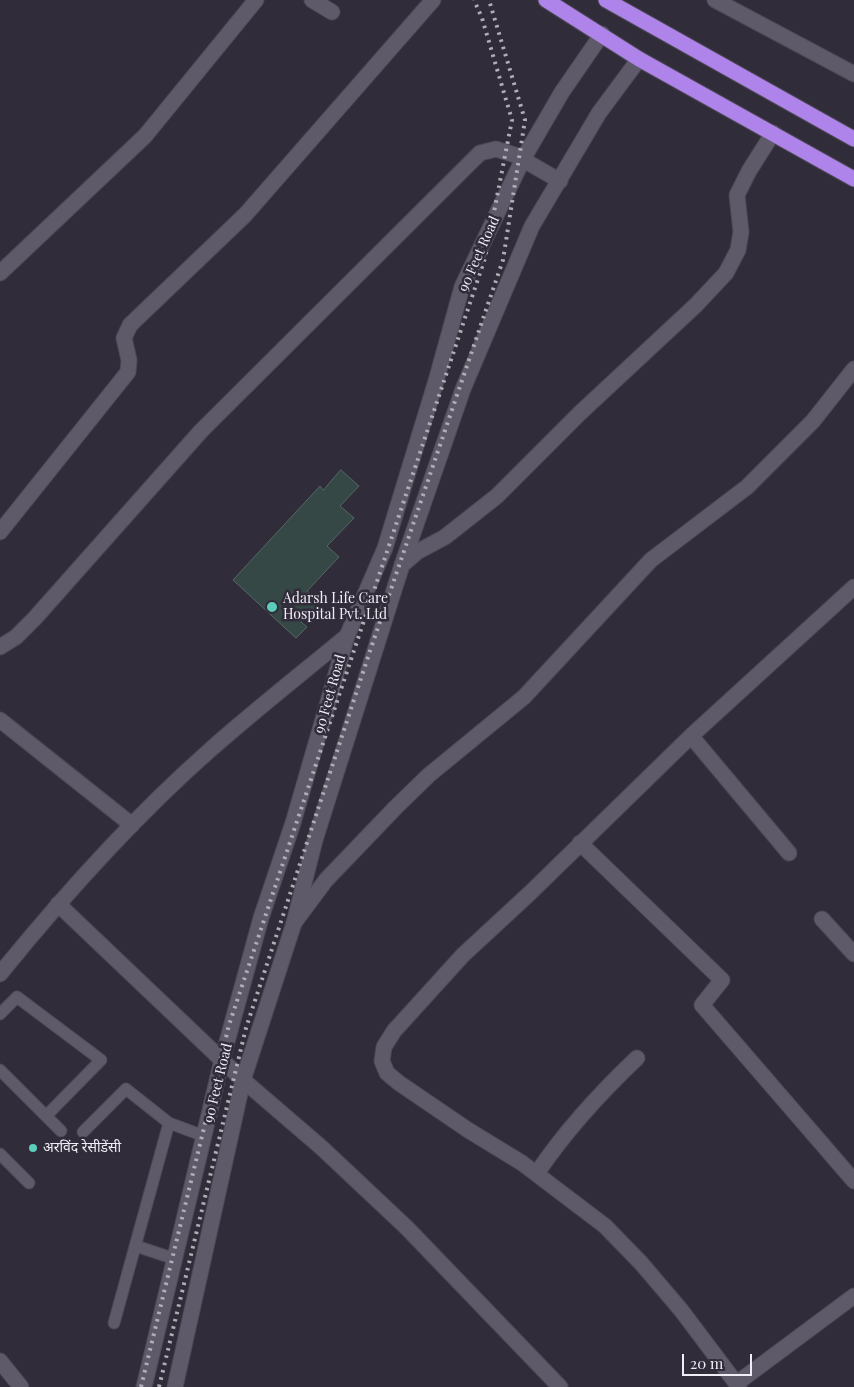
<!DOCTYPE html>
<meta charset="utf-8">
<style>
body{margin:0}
#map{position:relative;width:854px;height:1387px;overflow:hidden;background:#312c3a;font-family:"Playfair Display",serif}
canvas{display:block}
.scale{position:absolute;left:682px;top:1354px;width:70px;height:22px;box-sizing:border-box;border:2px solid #f0edf6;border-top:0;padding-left:6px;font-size:15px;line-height:18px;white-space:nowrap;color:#f0edf6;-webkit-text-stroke:4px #312c3a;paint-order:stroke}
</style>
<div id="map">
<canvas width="854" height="1387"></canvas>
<div class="scale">20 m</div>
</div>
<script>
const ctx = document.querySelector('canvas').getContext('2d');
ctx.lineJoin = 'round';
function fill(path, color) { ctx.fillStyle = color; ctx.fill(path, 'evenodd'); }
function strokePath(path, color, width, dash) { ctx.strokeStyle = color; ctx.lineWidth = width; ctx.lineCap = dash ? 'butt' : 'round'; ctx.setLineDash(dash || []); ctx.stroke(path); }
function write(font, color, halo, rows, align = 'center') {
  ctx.font = font + ' "Playfair Display","Noto Sans Devanagari",serif'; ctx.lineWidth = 5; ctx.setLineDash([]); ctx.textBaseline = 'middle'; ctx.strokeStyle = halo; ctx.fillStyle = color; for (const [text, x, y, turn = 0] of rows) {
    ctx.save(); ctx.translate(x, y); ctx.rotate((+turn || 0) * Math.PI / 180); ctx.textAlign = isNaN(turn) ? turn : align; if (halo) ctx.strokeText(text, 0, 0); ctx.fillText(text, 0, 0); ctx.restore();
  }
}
const building = new Path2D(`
 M341,470L359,486L340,506L354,518L327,546L339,557L307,591L320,602L301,622L307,627L296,638L233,580L320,486L323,490Z`);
fill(building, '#354845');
strokePath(building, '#546864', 1);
const lane = new Path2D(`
 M0,1014L17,997L101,1060L46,1116
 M0,1070L61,1131
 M169,1123L204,1136
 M83,1132L126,1089L169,1123L114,1323
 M0,1154L29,1183
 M136,1246L175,1259`);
const street = new Path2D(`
 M312,0L332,12
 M0,273L145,136L256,0
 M0,532L128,372L129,360L124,338L130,325L245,215L433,0
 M402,565L417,552L445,537L497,496L580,413L696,305L726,273L738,250L741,232L737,195L749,171L773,133
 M0,647L16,637L35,618L201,431L480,153L496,149L515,155L560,181
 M0,720L132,825
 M691,736L789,853
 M580,843L722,980L702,1005L854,1181
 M58,904L243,1080L322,1148L407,1228L560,1387
 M822,919L854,954
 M294,923L326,880L396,807L429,775L524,697L651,560L747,487L813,421L854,369
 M0,974C64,895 133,818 210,750C254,711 301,674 347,636
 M537,1173C566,1130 599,1094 637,1058
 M0,1361L21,1387
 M737,1383L854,1296
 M739,1387L681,1310L641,1263L605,1226L522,1163L468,1130L399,1083L387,1073L382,1061L384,1047L394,1031L463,955L530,893L691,736L854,587`);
const secondary = new Path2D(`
 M715,0L854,74
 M144,1387L222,1060L261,918L293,823L347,636L385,548L436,381L462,287L523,159L562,92L602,34
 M175,1387L243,1080L294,923L315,840L402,565L463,389L532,226L599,113L639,59`);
const highway = new Path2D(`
 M546,0L639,59L854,179
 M606,0L854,139`);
strokePath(lane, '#4d4854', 13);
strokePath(street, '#4d4854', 17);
strokePath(secondary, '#4d4854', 17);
strokePath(highway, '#4d4854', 17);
strokePath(lane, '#5f5a69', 11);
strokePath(street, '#5f5a69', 15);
strokePath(secondary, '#5f5a69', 15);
strokePath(highway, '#ae84eb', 15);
strokePath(new Path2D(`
 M141,1387L229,1025L485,258L512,120L482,18L474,0
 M159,1387L246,1028L370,651L503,260L525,120L489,0`), '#b0adb7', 4, [2.5, 5]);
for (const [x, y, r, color] of [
 [272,607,6,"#5bcebb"],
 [33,1148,5,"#5bcebb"]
]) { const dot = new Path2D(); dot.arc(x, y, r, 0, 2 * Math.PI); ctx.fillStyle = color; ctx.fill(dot); strokePath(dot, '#312c3a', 2); }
write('14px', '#f0edf6', '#312c3a', [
 ["90 Feet Road",479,254,-66],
 ["90 Feet Road",330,694,-74],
 ["90 Feet Road",218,1083,-76]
]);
write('14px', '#f0edf6', '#312c3a', [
 ["Adarsh Life Care",283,599],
 ["Hospital Pvt. Ltd",283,615],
 ["अरविंद रेसीडेंसी",43,1148]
], 'left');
</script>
